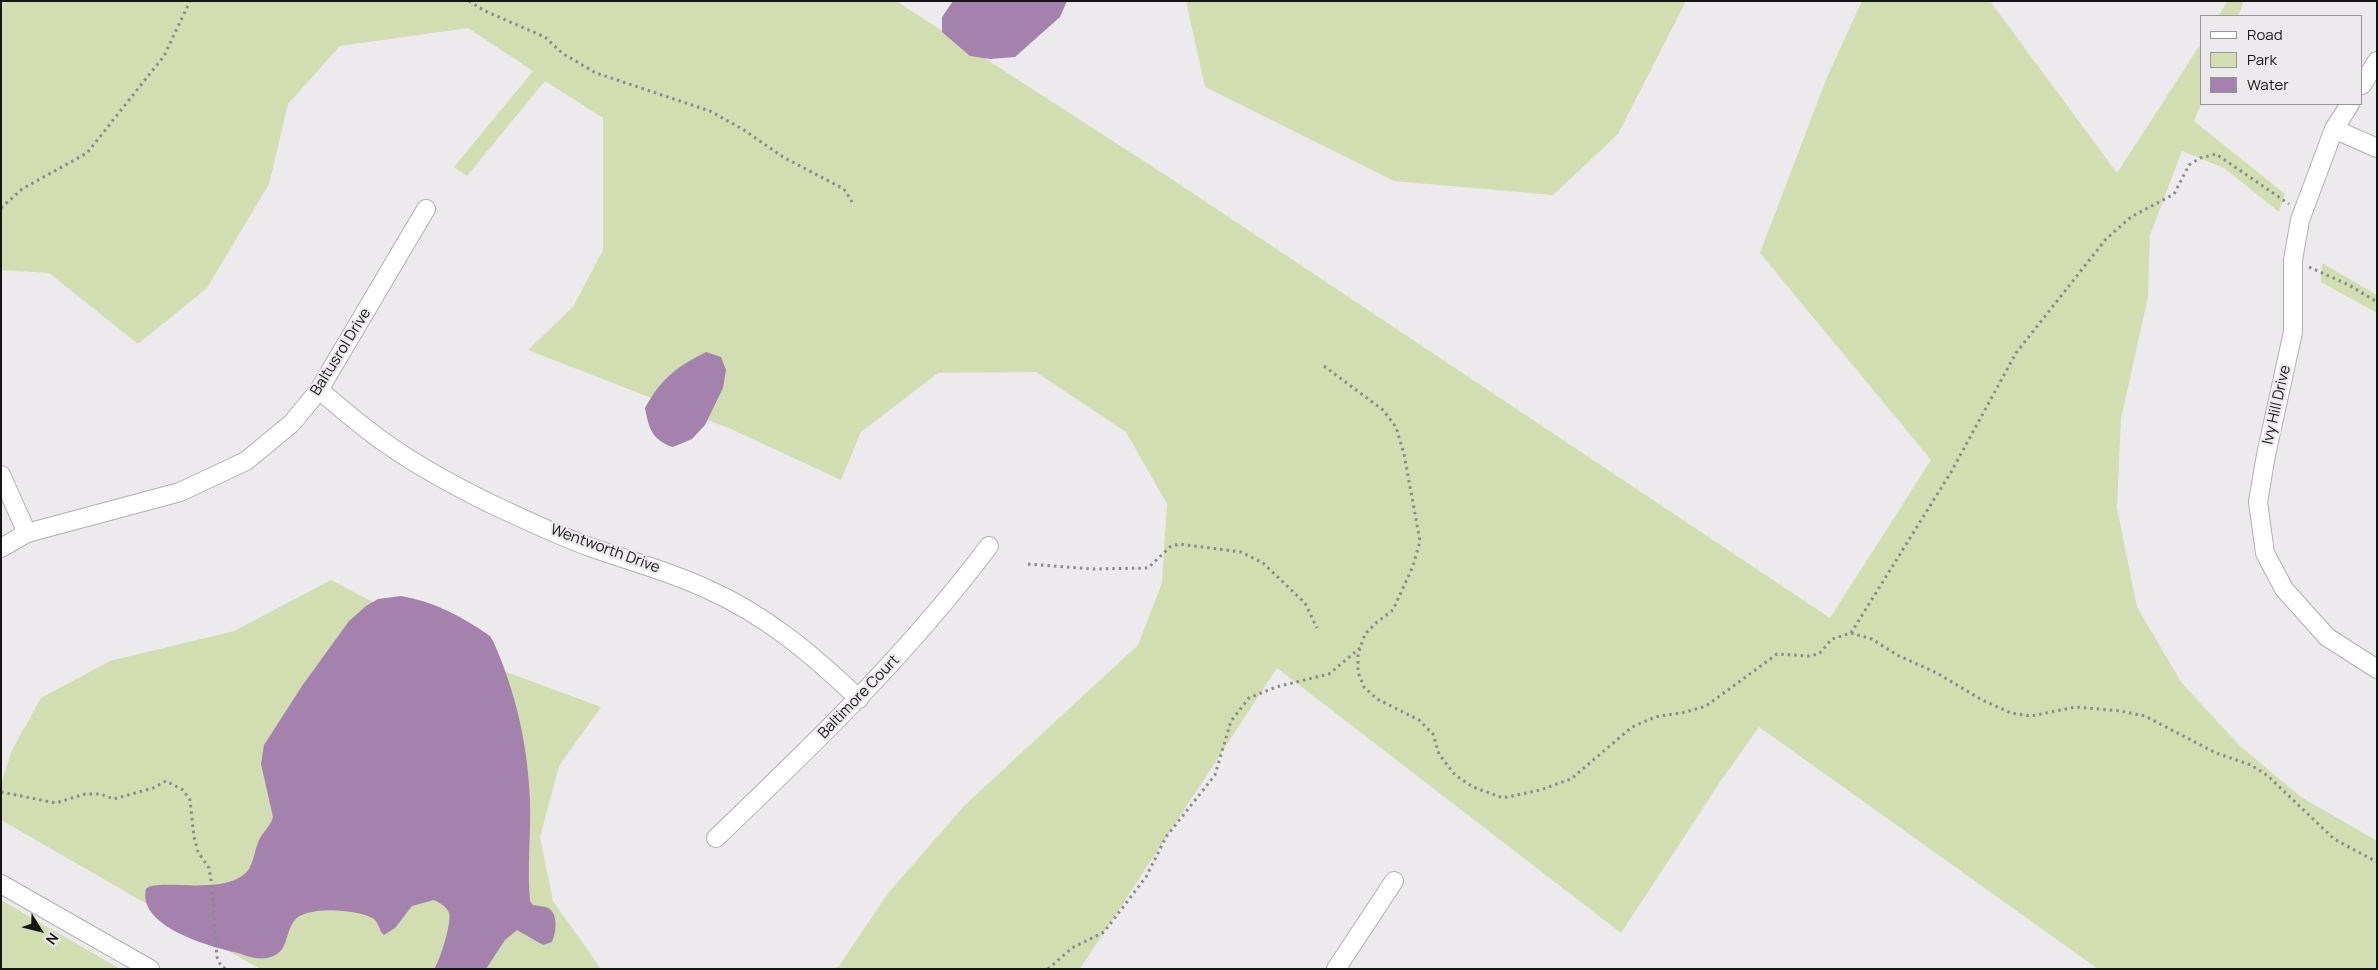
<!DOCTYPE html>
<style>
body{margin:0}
#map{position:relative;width:2378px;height:970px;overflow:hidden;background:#edeaed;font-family:Manrope,sans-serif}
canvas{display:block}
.frame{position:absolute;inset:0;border:2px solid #161617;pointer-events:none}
.legend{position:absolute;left:2200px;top:15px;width:162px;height:90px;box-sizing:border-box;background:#edeaed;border:1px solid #979597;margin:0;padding:6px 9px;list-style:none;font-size:15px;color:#161617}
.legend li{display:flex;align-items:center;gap:10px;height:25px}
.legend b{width:25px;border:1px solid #979597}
.north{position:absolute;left:15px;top:905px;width:50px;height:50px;-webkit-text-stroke:4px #edeaed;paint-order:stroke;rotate:126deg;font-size:14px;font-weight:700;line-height:20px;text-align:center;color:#161617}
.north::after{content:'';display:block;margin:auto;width:18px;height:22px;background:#161617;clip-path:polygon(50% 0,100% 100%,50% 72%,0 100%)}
</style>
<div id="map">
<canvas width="2378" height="970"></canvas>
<div class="frame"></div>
<ul class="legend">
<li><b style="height:6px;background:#fff"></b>Road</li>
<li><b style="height:14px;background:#d3ddb2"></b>Park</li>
<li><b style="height:14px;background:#a582ae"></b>Water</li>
</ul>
<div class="north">N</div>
</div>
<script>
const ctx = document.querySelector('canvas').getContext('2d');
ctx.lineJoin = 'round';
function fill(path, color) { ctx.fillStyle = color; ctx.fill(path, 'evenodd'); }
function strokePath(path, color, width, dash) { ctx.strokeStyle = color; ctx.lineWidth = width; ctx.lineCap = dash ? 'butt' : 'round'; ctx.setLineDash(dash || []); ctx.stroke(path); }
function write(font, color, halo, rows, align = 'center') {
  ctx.font = font + ' Manrope,sans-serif'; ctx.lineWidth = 4.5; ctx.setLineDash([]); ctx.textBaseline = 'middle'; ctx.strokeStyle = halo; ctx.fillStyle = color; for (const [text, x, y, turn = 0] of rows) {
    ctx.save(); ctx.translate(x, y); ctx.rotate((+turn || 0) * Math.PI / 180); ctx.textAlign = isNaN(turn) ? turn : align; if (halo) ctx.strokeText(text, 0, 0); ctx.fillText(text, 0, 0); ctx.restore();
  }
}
fill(new Path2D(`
 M1,1H896L1167,176L1830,618L1931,460L1760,253L1827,77L1862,1H1990L2117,173L2202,42V102L2194,121L2285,194L2279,212L2224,168L2182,151L2150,235L2148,297L2121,419L2117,508L2137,607L2181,682L2240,746L2301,797L2377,841V969H2098L1759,727L1720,782L1621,933L1277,668L1080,969H833L839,966L889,892L965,805L1138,645L1162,583L1167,504L1126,432L1036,372L938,373L861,432L841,480L731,429L528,350L573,307L603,250V118L545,81L467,176L454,167L533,71L468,28L340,46L288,104L269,184L207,288L138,344L49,273L1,270Z
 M1186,1H1686L1618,134L1553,195L1394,181L1205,87Z
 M2228,1H2244L2238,16H2218Z
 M2322,263L2377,295V313L2321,282Z
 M331,580L501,670L601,707L559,766L540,837L553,901L601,969H260L1,820V784L12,750L41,698L110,661L234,631Z
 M1,900L120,969H1Z`), '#d3ddb2');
fill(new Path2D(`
 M953,1H1067L1060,17L1015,57L990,59L970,56L942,32V17Z
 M706,352L721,357L726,370L723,388L705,425L692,439L673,447C652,440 649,429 645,408C662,378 675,368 706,352Z
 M401,596C433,601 463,617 490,636L493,641C516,692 528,746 530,801C531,835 527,868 530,901L533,905C537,906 544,906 548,908C559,914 556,933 552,942L543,945L517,930L505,940L486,969H434C440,961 452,922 449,913C447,907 440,903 434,900L412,906L395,928L384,935C379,931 379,923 374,919C359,909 305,905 294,921C284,935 289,954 267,958C254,960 246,955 234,952C208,946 137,926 146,889C157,877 229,898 249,869C254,860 255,849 259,840C263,832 271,825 273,817L261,764L264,745L302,686L349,621L366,606L378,599Z`), '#a582ae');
const minor = new Path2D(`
 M2362,85L2377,61
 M2350,104L2334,129L2300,220L2293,260V332L2266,455L2258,502L2265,553L2284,589L2327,637L2377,669
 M2334,129L2377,148
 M319,390C341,408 362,427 384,442C417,466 453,485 489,503C522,518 556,535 590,547C629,561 669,571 707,589C766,615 813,655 859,699
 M1,475L27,533
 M1,548L27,533L180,492L246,461L292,423L319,390L426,209
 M716,838C814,744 907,655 989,546
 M1,884L150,969
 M1336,969L1394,881`);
strokePath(minor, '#b2afb2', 20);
strokePath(new Path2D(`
 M469,1L485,11L545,37L562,53L596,73L710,111L744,130L783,157L844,189L852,202
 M1,208L22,189L87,153L164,56L190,1
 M2309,267L2349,285L2377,302
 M1324,366L1383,410L1396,427L1404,454L1420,541L1413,566L1393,610L1377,622L1365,634L1358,654V672L1364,687L1377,699L1419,720L1433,734L1439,754L1455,775L1473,787L1503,798L1540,790L1571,779L1632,727L1655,717L1686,712L1706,706L1777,654L1809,656L1819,654L1832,639L1851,633L1872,639L1897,655L1937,673L1982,700L2011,713L2031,716L2076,707L2121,711L2145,716L2216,753L2251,765L2268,776L2334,839L2377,862
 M1028,564L1093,569L1148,568L1170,547L1179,544L1241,552L1263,563L1305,603L1317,628
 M1851,633L1951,472L2016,353L2106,239L2131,217L2174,194L2189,165L2200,158L2216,154L2289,204
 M1,792L56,803L85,794H100L114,799L153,788L166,781L183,790L190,800L194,837L198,852L209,868L212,887L217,957L221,966L226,969
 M1048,969L1072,948L1104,932L1146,877L1166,837L1215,775L1231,721L1249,698L1276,687L1329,674L1360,648`), '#8b8a8c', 3, [2.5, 4]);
strokePath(minor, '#fff', 18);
write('15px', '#161617', '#edeaed', [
 ["Baltusrol Drive",341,352,-58],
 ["Ivy Hill Drive",2277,405,-77],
 ["Wentworth Drive",605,549,20],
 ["Baltimore Court",859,697,-46]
]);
</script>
